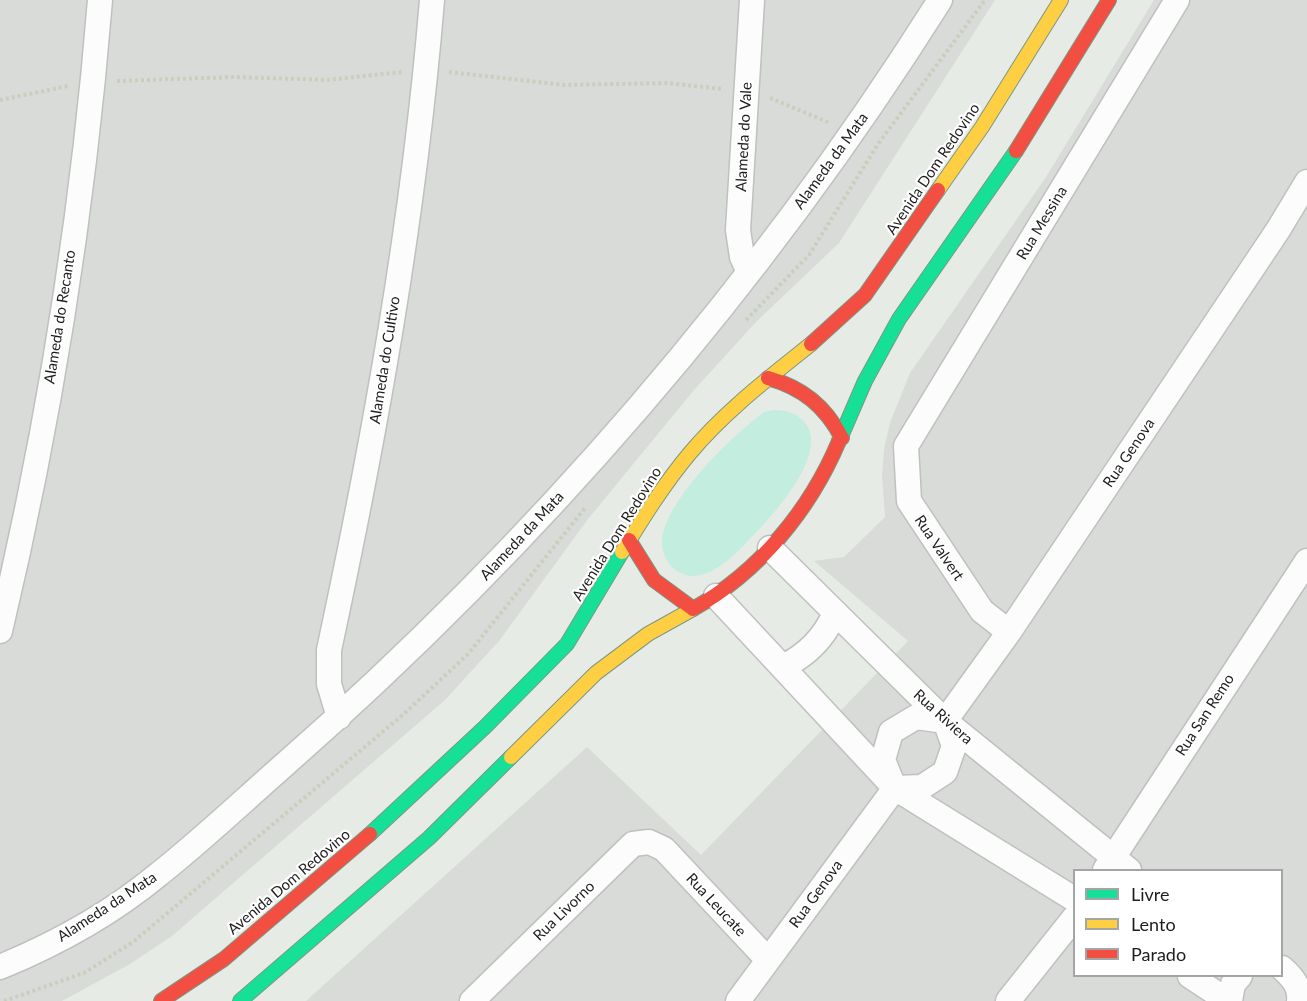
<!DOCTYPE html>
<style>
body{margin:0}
#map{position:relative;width:1307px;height:1001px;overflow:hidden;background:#e6ece5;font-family:Lato,sans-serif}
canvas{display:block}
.legend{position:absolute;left:1073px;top:869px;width:210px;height:108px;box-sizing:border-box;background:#fff;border:2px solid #a5a5a5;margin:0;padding:8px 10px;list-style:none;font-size:18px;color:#1d1d1d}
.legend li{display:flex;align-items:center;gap:12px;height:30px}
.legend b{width:30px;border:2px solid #a5a5a5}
</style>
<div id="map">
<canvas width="1307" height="1001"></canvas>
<ul class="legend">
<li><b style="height:8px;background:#16e098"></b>Livre</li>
<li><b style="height:8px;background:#ffcf43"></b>Lento</li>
<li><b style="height:8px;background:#f24e42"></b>Parado</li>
</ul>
</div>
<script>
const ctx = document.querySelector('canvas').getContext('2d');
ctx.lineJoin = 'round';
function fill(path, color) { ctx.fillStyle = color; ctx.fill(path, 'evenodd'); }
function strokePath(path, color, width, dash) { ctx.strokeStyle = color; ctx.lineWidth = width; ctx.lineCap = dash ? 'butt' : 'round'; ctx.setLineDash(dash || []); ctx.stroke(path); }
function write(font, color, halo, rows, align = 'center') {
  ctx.font = font + ' Lato,sans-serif'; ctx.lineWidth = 4.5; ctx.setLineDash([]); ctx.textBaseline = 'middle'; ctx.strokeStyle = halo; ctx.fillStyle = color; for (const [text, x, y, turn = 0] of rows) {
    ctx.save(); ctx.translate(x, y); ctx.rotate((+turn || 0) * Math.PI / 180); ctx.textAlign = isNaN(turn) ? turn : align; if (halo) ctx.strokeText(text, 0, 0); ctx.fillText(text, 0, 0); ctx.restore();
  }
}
fill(new Path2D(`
 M0,0H995L839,243L756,322L694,390L588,519L499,641L445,700L172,936L130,964L62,1001H0Z
 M1154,0H1307V1001H306L587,747L701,855L908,641L814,561L844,557L885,517L882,476L884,449L890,423L910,373L1046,177ZM1074,870H1282V976H1074Z`), '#d8dbd7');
fill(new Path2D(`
 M774,410C787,410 798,413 806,424C829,457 768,521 746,543C729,561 697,591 672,567C665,560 661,549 662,538C669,496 731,437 764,412Z`), '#c2eddf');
const street = new Path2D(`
 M749,272L742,257L738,230L752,0
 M770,548L945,721L1129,870
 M716,596L895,788L1074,899
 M0,631C49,425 83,212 100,0
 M1009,632L982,611L909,501L906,446L1177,0
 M783,667C808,654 824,638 835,613
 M339,717L329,684V650C375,436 414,219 432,0
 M945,721L1009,632L1278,230L1307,182
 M892,782L883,760L891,732L916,717L945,721
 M895,788L922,787L945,772L954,746L945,721
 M1105,870L1307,561
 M0,967C56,944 112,913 159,874C202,840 242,802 283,766C536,544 760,286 940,0
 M1282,968C1292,977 1301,987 1299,1001
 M1190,976L1228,1001
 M472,1001L633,844L649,842L664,849L768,960
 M738,1001L895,788
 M1008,1001L1074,918
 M1230,1001L1233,984L1240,976`);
const fast = new Path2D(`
 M839,441L865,381L899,319L1016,151
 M370,834L485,727L567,644L622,552
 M240,1001L429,838L511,757`);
const slow = new Path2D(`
 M938,190L982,127L1061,0
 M622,552C643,518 664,484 690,453C725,411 769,378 811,344
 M511,757L596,673L648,634L693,609`);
const jam = new Path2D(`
 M1016,151L1109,0
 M811,344L865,295L938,190
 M768,378C803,388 825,406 842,438
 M629,540L654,580L692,608
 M693,609C759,572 810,510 839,441
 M161,1001L224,959L370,834`);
strokePath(street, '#bec1be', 27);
strokePath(fast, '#7d9784', 16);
strokePath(slow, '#7d9784', 16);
strokePath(jam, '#7d9784', 16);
strokePath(new Path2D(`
 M449,72L564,85L667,83L722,89
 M117,81L235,77L327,80L402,72
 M770,98L830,123
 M0,100L68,86
 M746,320L809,255L878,144L985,0
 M4,1001L84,973L133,942L405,713L468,654L585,508`), '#c9cfbd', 4, [3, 3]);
strokePath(street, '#fbfcfb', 24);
strokePath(fast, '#16e098', 14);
strokePath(slow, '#ffcf43', 14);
strokePath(jam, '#f24e42', 14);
write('15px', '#1d1d1d', '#fff', [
 ["Alameda do Vale",744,137,-87],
 ["Alameda da Mata",831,161,-54],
 ["Avenida Dom Redovino",933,169,-56],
 ["Rua Messina",1042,223,-59],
 ["Alameda do Recanto",60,317,-81],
 ["Alameda do Cultivo",385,360,-81],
 ["Rua Genova",1129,453,-56],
 ["Avenida Dom Redovino",617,534,-58],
 ["Alameda da Mata",522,536,-47],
 ["Rua Valvert",939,548,56],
 ["Rua San Remo",1205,715,-57],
 ["Rua Riviera",943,717,42],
 ["Avenida Dom Redovino",289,882,-40],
 ["Rua Genova",816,894,-54],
 ["Rua Leucate",716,905,47],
 ["Alameda da Mata",107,907,-33],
 ["Rua Livorno",564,911,-44]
]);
</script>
